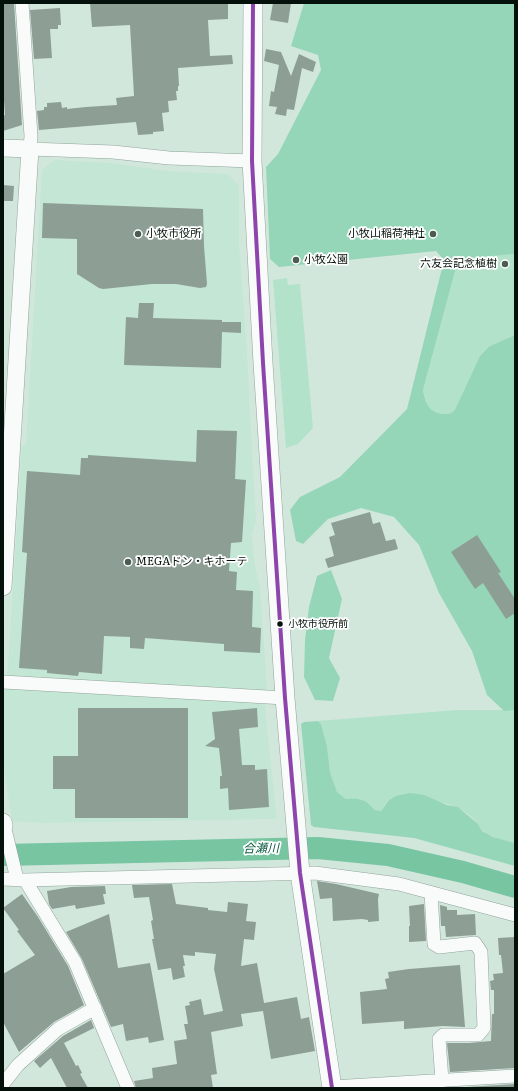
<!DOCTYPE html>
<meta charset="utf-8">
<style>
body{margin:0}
#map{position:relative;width:518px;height:1091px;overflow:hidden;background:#d2e7dc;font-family:Literata,serif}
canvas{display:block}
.frame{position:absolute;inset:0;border:4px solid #04110a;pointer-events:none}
</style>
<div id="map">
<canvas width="518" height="1091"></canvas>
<div class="frame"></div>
</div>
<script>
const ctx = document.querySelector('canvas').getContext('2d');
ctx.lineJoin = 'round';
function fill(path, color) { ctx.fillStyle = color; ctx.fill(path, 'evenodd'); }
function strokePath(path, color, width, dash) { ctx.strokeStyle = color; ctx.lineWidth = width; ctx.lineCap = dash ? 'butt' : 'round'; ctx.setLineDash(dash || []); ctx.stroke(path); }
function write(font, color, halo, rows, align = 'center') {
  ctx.font = font + ' Literata,"Noto Sans JP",serif'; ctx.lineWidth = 3.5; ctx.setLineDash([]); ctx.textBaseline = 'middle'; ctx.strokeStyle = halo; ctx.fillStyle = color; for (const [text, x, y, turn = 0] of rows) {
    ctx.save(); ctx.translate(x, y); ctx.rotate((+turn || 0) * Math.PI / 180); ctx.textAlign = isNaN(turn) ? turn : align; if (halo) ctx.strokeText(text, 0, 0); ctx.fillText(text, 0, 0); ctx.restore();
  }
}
fill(new Path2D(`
 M54,160L111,163L167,171L228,174L239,186V243L247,354L256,521L252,535L255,567L260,587L267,689L265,708L277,819L42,823L12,821L3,760V699L8,667L22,446L26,445L42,170Z`), '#c4e6d4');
fill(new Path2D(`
 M515,254V335L490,346L455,411C451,414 449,414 443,414C429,413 425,403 423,390L457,264L470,258Z
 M287,278L288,285L300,284L313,428L298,444L286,448L273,280Z
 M457,710H515V843C504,840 492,838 483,831C481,830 480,827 478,824C473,818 466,812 459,808C451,803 405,794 396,797C388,798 385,805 381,811L375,810L370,804L353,799H346L337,792L330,772L327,746L321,724L318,721Z`), '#b2e2c9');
fill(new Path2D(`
 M304,3H515V254L470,258L457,264L423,390C425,403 429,413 444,414C449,414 451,414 455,410L480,356L490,346L515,335V710L504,711L487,695L472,651L439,593L419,545L394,517L361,508L328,519L303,544L296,541L290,510L300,497L340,477L407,409L444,260L436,251L279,267L270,259L266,167L278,154L321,70L318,55L291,46Z
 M331,570L342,599L329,658L340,678L333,701L315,700L304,677L305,640L309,607L317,576Z
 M304,722L318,721L321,724L327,746L330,772L337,792L346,799C359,798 366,799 375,810L381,811L389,800L396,796L410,793L424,795L447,805L458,807L478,824L482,831L493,837L515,843V866L414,838L314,827L311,825L301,724Z`), '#96d6b8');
strokePath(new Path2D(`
 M3,855L318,848L388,855L463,872L515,887`), '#78c5a2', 22);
fill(new Path2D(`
 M3,3H14L22,125L3,131V116L5,115L3,85Z
 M90,3H228V19L208,20L210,56L232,55L233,64L178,68L179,86H178V91H176L177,100L168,101L169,112L162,113L164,131L153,132V134L138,135L136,122L39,130L37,111L44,110V107H47V103L61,102L62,108L67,107V109L86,107L117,105L116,98L134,96L130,25L92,27Z
 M273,3H291L288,23L270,20Z
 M60,8L61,25H58V29H50L52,58L34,59L30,10Z
 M266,49L281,52L291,76L299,54L316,62L313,72L302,68L294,110L287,109L286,116L275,114L277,107L269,106L271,91L274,92L279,65L264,61Z
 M3,185L14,186L13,201H3Z
 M43,203L203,209L204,246L207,284L206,287L200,288L176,284H152L103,289L99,288L77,274V239L42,238Z
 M139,303H154L153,318L222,320V322H241V333L222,332L221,368L124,365L126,317L138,318Z
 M197,430L237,431L235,479L246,480L242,542L231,543L229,571L237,572L236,590L253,591L252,627L261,628L260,653L224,651V644L145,638L144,649L130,648V637L104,636L102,674L79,672L78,676L47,673V670L19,668L27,553L22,552L27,471L80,475L81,458H88V455L196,462Z
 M370,512L373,524L380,522L386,541L395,539L398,549L328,568L325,559L334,556L329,537L335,535L331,523Z
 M477,535L501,572L498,573L515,599V613L506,619L483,583L475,589L451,552Z
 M78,708H188V818H75V789H53V756H78Z
 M257,708L258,727L239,729L242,765H255V770L267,769L269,807L229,810L228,788L220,789V776H222L219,748L205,746L215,739L212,712Z
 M317,881L336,884L379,894L378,899L379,921L368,922V920L362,919L333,921L332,898L320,899Z
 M172,884L176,904L208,908V910L227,912L228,902L248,904L246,921L256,922L254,940L244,939L241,966L257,963L264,1003L297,997L301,1019L309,1017L315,1051L271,1059L263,1011L241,1014L243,1026L211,1032L217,1074L211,1075L213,1088H136L134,1081L153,1078L152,1068L177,1064L174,1041L187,1039L184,1024H188L185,1006L190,1005L189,1002L201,999L204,1015L223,1011L214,969L216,954L195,952V956L183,955L185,966H183L185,977L173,980L171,968L158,970L152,939H154L151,921L153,920L149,897L134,898L132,885Z
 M105,886L106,894H103L105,904L76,909L75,905L52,909L49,904L47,891L71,887Z
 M22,894L38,917L68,966L84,1005L54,1022L19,1052L3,1022V974L35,955L17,931L19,930L3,908Z
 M424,904L426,941L409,942V926H410L409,906Z
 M440,905L447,907V910H457V915L475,914L476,935L446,937L445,926H441Z
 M109,914L118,968L150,963L164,1040L149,1043L148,1037L126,1041L123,1024L111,1027L82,959L66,932Z
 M515,937V1068L450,1072L447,1043H469L491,1041L492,1014H494V990H491L490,981L494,980L493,974L503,973L501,955H499L498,938Z
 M460,965L465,1027L443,1026L404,1029V1021L362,1024L360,992L387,989L385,979L389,978L388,972L409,969Z
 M91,1020L94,1028L64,1043L76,1066L78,1065L82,1073L80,1074L88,1088H67L51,1058L40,1068L34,1061L63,1036Z
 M515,1084V1088H451Z`), '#8d9e95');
const minor = new Path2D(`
 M22,3L31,136L30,149L113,152L169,158L252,161
 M3,682L285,698
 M4,825L17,879
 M3,879L25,880L315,873L399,884L515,915
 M25,880L75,962L128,1088
 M431,893L434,944L439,947L475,943L481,952L484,1028L478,1035H443L439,1039L442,1081
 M3,1084L18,1065L58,1029L95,1008
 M332,1087L515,1076`);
const tertiary = new Path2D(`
 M3,148L30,149L3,587
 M3,822L4,825`);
const secondary = new Path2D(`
 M253,3L252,161L263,363L285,698L300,873L332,1088`);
strokePath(minor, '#92a39a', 14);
strokePath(tertiary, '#92a39a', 18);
strokePath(secondary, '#92a39a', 20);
strokePath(minor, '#f8fbfa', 13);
strokePath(tertiary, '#f8fbfa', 17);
strokePath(secondary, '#f8fbfa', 19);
strokePath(new Path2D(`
 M253,3L252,161L263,363L285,698L300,873L332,1088`), '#8e44ad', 4);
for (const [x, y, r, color] of [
 [138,234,4,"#4c5c54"],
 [433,234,4,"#4c5c54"],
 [296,260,4,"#4c5c54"],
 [505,264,4,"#4c5c54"],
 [128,562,4,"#4c5c54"],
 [280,624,3.5,"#04110a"]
]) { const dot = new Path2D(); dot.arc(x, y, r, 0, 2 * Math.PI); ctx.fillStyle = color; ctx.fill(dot); strokePath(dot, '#fff', 1.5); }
write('10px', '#04110a', '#fff', [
 ["小牧市役所前",288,624]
], 'left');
write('11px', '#04110a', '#fff', [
 ["小牧市役所",146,234],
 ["小牧山稲荷神社",425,234,"right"],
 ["小牧公園",304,260],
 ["六友会記念植樹",497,264,"right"],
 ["MEGAドン・キホーテ",136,562]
], 'left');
write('italic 12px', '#085a3c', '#fff', [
 ["合瀬川",261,849,-1]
]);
</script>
